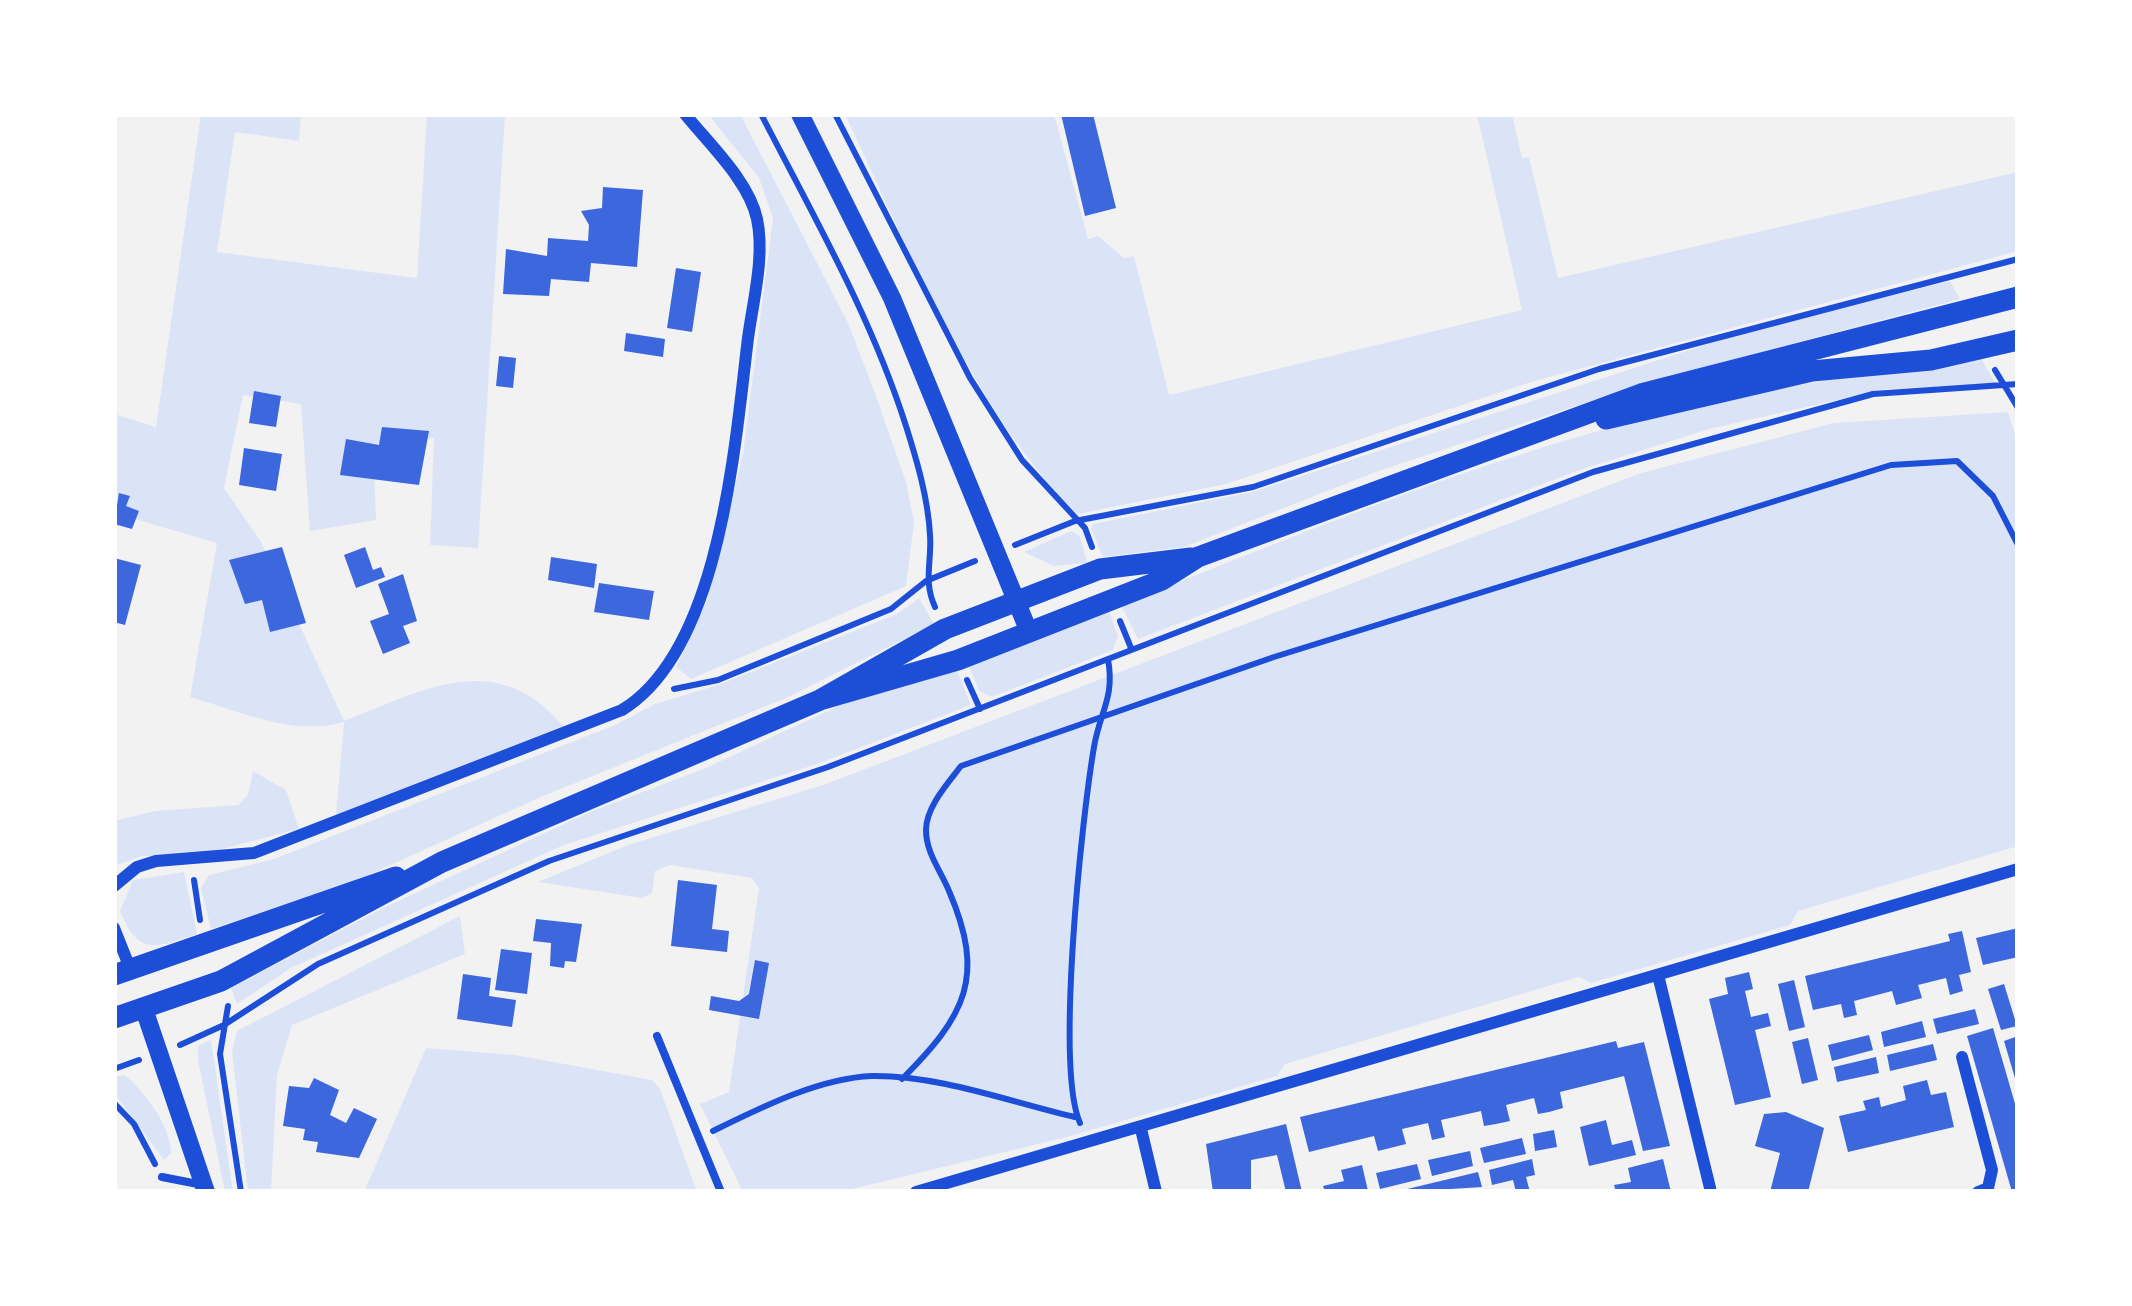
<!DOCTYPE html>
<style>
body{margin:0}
#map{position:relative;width:2132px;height:1306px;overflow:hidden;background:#f2f2f2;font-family:"Archivo Narrow",sans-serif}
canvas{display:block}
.frame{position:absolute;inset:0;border:117px solid #fff;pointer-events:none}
</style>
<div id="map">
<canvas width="2132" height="1306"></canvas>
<div class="frame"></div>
</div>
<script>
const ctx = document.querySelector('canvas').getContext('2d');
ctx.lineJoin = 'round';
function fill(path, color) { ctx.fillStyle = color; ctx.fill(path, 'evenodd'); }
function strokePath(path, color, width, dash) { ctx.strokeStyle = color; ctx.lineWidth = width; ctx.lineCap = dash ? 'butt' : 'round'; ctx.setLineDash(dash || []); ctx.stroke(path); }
fill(new Path2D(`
 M201,114H301L299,141L235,132L217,252L417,278L427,114H505L478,548L430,545L434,438L373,445L376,520L310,531L301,404L243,395L224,488L261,542L344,721C422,691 496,646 563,726L336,815L344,722C294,737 239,711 190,697L217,543L114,513V414L156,427Z
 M708,114H740L848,323L876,396L906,482L914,522L906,586L691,679L676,667L707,601L743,454L773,218L759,178Z
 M845,114H1054L1088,239L1098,236L1124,258L1134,256L1169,395L1522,310L1477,114H1512L1522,158L1529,157L1558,278L2018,172V251L1531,382L1226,484L1078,514C976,417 905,242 845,114Z
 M1950,281L1960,299L1649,382L1381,470L1184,547L1103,557L1091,529L1093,524L1252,492L1745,332Z
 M1980,357L1996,384L1886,389L1709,429L1577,471L1138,639L1121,605C1268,547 1415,485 1567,440C1702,400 1841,375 1980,357Z
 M2008,412L2018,445V846L1798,911L1790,925L1591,983L1579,977L1285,1064L1277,1076L1067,1137L840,1192H743L700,1104L729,1092L759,888L752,878L670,865L655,871L652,893L642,898L538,882L628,845L826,784L1641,473L1834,423Z
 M1071,531L1080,536L1087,563L1054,566L1024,552Z
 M919,598L934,624L786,698L543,796L353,882L211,929L201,888L209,875L274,859L615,725L655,704L718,685L897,614Z
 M1108,608L1118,636L1113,650L992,697L979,691L968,664Z
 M956,668L971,705L817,764L564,845L291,968L237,1004L231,988L381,909L590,812L706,768L851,700Z
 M253,771L286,790L299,829L195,856H142L114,866V821L155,811L238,805L248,795Z
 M184,872L197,934C157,947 139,958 120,911L133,880Z
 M460,916L465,954L292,1025L277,1075L271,1192H248L232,1051L237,1031Z
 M211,1040L233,1192H225L198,1060V1046Z
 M426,1048L515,1055L652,1080L660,1089L697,1192H364Z
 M125,1075C146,1094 170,1124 171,1153L164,1160L114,1093V1077Z`), '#dbe4f7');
fill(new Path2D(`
 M1061,114H1093L1116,208L1085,216Z
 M603,187L643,190L637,267L591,263L589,282L551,279L549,296L503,294L506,249L547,256L548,238L588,241L589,225L581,211L602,208Z
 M676,268L701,272L692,332L667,328Z
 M626,333L665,339L663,357L624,351Z
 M499,356L516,358L513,388L496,386Z
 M254,391L281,396L276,427L249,423Z
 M382,427L429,431L419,485L340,475L346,439L379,445Z
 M244,448L282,454L276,491L239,485Z
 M119,493L130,496L126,506L139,511L132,529L114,524Z
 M282,547L306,623L270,632L262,600L245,604L229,560Z
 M365,547L373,570L381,567L385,577L356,588L344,555Z
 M551,557L597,564L594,588L548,580Z
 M114,558L141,565L125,625L114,622Z
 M403,574L417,621L403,626L410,643L383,654L370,621L389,614L378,584Z
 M599,583L654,591L649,620L594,612Z
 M678,880L717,885L712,929L729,931L727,952L671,946Z
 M536,919L582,924L576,962L565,961L564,968L550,966L551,943L533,941Z
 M2018,928V957L1983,965L1976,938Z
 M1962,931L1971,972L1959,975L1963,991L1950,995L1946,978L1918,985L1922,998L1896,1005L1892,991L1854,1001L1857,1015L1844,1018L1841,1004L1813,1010L1805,976L1950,941L1948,934Z
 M501,949L532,953L527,994L495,990Z
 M755,960L769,963L759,1019L709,1010L711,996L739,1001L749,994Z
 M1749,972L1753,989L1745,991L1751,1017L1768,1013L1771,1026L1755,1030L1771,1097L1735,1105L1709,999L1728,994L1725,978Z
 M463,974L491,978L489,996L516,1000L512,1027L457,1019Z
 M1794,980L1805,1027L1789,1031L1778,984Z
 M2004,984L2017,1026L2001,1030L1988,989Z
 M1975,1009L1979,1024L1937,1034L1933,1019Z
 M1922,1021L1926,1037L1884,1047L1881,1032Z
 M1993,1028L2018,1114V1192H2012L1967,1036Z
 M1869,1035L1873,1050L1832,1061L1828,1045Z
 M2018,1036V1085H2017L2004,1041Z
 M1808,1038L1818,1080L1802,1084L1792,1042Z
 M1616,1041L1618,1048L1644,1042L1670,1146L1643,1151L1624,1076L1560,1092L1563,1108L1549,1112L1538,1114L1534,1098L1506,1105L1510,1121L1496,1124L1484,1126L1481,1111L1441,1120L1445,1137L1432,1140L1428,1123L1402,1129L1406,1144L1378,1151L1374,1136L1309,1152L1300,1117Z
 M1933,1044L1937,1060L1890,1071L1887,1055Z
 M1876,1057L1879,1073L1837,1082L1834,1067Z
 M314,1078L339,1090L330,1115L346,1123L354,1108L377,1119L359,1158L316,1152L318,1142L303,1140L305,1129L283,1126L289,1086L309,1088Z
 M1927,1080L1931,1095L1946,1092L1954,1127L1848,1152L1839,1116L1866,1110L1863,1101L1879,1097L1881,1107L1906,1100L1903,1086Z
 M1786,1112L1824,1128L1808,1192H1770L1780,1153L1755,1146L1764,1114Z
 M1606,1120L1612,1145L1632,1140L1636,1155L1589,1166L1580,1127Z
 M1286,1124L1302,1192H1286L1277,1155L1251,1160V1192H1213L1206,1144Z
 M1554,1130L1557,1147L1535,1151L1533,1134Z
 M1522,1138L1526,1154L1484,1163L1480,1148Z
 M1470,1151L1473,1166L1432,1176L1428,1160Z
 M1532,1159L1535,1175L1526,1177L1530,1192H1516L1513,1180L1492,1185L1489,1170Z
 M1663,1159L1671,1192H1616L1614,1185L1631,1182L1628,1168Z
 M1417,1164L1421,1179L1380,1189L1376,1173Z
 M1362,1165L1368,1191L1325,1192L1323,1186L1344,1181L1341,1170Z
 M1478,1172L1482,1187L1404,1192L1403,1190Z`), '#3d67dc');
strokePath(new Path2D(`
 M761,114C814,217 871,316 906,426C917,461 928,498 930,535C932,562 923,581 935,607
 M835,114L970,378L1022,460L1085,528L1092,547
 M1995,370L2018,408
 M1015,545L1075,521L1253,487L1599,369L2018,259
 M1120,621L1131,648
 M967,680L980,709
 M674,689L718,680L891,609L926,581L975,561
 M194,880L200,920
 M228,1006L220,1054L241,1192
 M180,1045L224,1025L318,964L549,861L828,767L1593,472L1873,394L2018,384
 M114,1069L139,1060
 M902,1079C966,1015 986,977 949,891C941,871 926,853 926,830C926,807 948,783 961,766L1274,657L1891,465L1957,461L1993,496L2018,545
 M114,1103L134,1124L155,1164
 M1080,1123C1055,1067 1082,817 1094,747C1100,711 1115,698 1108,659
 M713,1131C760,1108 819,1078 872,1076C939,1075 1010,1102 1075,1117`), '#1d4ed8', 6);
strokePath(new Path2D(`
 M657,1036L721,1192
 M162,1177L203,1185`), '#1d4ed8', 8);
strokePath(new Path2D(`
 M114,886L137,867L156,861L254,853L622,710C721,650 735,443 748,338C753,301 765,256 757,219C749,181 709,144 685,114
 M114,928L130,968
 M1658,975L1711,1192
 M1962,1057L1992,1170L1988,1188L1978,1192
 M1141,1129L1156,1192
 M916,1192L2018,869`), '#1d4ed8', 12);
strokePath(new Path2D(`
 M800,114L892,298L1029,632
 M144,1009L206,1192`), '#1d4ed8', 18);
strokePath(new Path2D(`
 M1606,419L1812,371L1931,360L2018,340
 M820,700L958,660L1162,580L1198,557L1641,394L2018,297
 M114,975L396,877
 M114,1018L221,981L442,862L820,700L945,629L1100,569L1191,558`), '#1d4ed8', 21);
</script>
